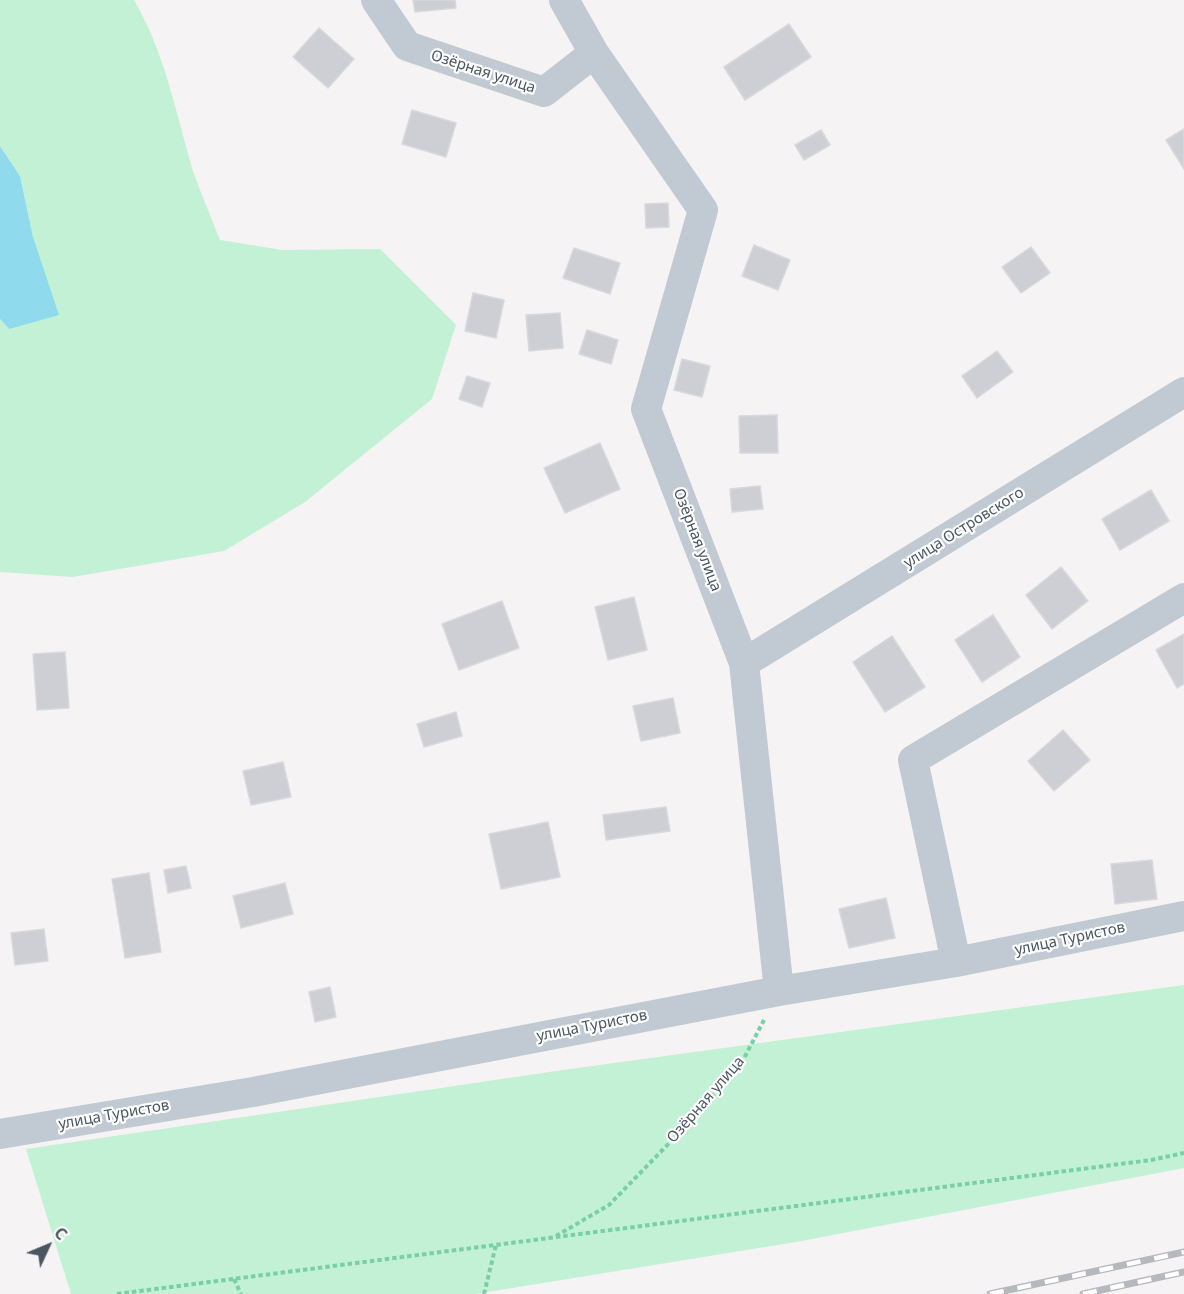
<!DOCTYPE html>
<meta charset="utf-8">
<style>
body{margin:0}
#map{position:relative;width:1184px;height:1294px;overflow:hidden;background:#f5f3f3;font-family:"Noto Sans",sans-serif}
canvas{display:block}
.north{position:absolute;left:18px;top:1216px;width:60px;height:60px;-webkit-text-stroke:4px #fff;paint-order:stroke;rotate:46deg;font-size:16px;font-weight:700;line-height:24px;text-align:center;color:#4a5661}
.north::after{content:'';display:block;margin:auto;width:21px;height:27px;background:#4a5661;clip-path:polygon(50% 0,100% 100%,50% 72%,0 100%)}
</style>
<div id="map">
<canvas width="1184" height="1294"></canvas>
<div class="north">С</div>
</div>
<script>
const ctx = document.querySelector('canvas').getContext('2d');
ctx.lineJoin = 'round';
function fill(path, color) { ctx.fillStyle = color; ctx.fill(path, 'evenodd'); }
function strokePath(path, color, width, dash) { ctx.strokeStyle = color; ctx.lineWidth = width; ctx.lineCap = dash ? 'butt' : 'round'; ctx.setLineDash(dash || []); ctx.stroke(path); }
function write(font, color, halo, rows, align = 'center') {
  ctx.font = font + ' "Noto Sans",sans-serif'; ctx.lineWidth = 4.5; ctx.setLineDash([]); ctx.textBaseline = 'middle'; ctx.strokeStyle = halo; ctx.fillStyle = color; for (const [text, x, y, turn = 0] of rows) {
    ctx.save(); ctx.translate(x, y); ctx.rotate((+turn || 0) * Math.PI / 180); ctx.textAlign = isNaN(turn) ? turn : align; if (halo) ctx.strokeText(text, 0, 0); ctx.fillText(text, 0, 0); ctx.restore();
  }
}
fill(new Path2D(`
 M0,0H134C165,53 176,113 193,171C201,194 211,217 220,240L282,250L380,249L456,325L432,399L305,502L224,551L73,577L0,572V319L9,329L33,237L20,176L0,146Z
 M1184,985V1168L796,1242L475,1294H71L26,1149L563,1070Z`), '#c3f1d5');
fill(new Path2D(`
 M0,146L20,176L33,237L59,315L9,329L0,319Z`), '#90daee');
const building = new Path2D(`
 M413,0H455L456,8L415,12Z
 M789,24L811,57L745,100L724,67Z
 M319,28L354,59L328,88L293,57Z
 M412,110L456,123L446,157L402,144Z
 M1184,129V169L1166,140Z
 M821,130L830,145L804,160L795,145Z
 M668,203L669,227L646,228L645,204Z
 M754,245L790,260L778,290L742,276Z
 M1031,247L1050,273L1021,293L1002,267Z
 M574,248L620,263L610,294L563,278Z
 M473,293L504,300L496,338L465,331Z
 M560,313L563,348L529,351L526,315Z
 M587,330L618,340L611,364L579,354Z
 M997,351L1013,372L977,398L962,376Z
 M682,359L710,366L702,397L674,390Z
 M467,376L490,383L482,407L459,399Z
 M777,415L778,453H740L739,416Z
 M600,443L620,489L565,513L544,468Z
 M760,486L763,509L732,512L730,489Z
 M1151,490L1169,521L1120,550L1102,519Z
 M1061,567L1088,601L1052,629L1026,595Z
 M634,597L647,650L608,660L595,607Z
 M502,601L519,648L459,670L442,624Z
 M993,615L1020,657L982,682L955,640Z
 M1184,634V684L1177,688L1156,650Z
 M892,636L925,687L885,712L853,662Z
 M65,652L69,708L37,710L33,654Z
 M673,698L680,733L641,741L633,706Z
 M456,712L462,736L424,747L417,724Z
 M1063,730L1090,760L1054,791L1028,761Z
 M283,762L291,797L251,805L243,771Z
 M666,807L670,831L606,840L603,815Z
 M548,822L560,877L501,889L489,834Z
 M1152,860L1157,899L1115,904L1111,864Z
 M186,866L191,888L168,893L164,870Z
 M149,873L161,952L125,958L112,879Z
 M285,883L293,914L241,928L233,896Z
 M886,898L895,938L849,948L839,909Z
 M44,929L48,961L15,965L11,933Z
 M330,987L336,1017L315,1022L309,992Z`);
fill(building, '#cdcfd5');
strokePath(building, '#d7d9de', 1.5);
strokePath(new Path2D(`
 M556,1236L609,1205L680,1132L740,1066L764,1020
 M234,1279L241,1294
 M117,1294L1151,1160L1184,1153
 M484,1294L496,1245`), '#7ad0a6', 4, [4.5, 3]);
strokePath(new Path2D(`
 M376,0L407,46L544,92L594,53
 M564,0L594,53L703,210L646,409L744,663L779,991
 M744,663L1184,392
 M956,962L913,760L1184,598
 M0,1134L253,1092L779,991L956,962L1184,916`), '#c1cad2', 30);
const rail = new Path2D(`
 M990,1294L1184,1252
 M1083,1294L1184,1272`);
strokePath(rail, '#b5b8bd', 7);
strokePath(rail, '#fff', 4.5, [14]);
write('15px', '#4a5661', '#fff', [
 ["Озёрная улица",483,72,18],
 ["улица Островского",964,528,-32],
 ["Озёрная улица",697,540,69],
 ["улица Туристов",1070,939,-12],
 ["улица Туристов",592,1026,-11],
 ["Озёрная улица",706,1100,-49],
 ["улица Туристов",114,1115,-10]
]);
</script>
